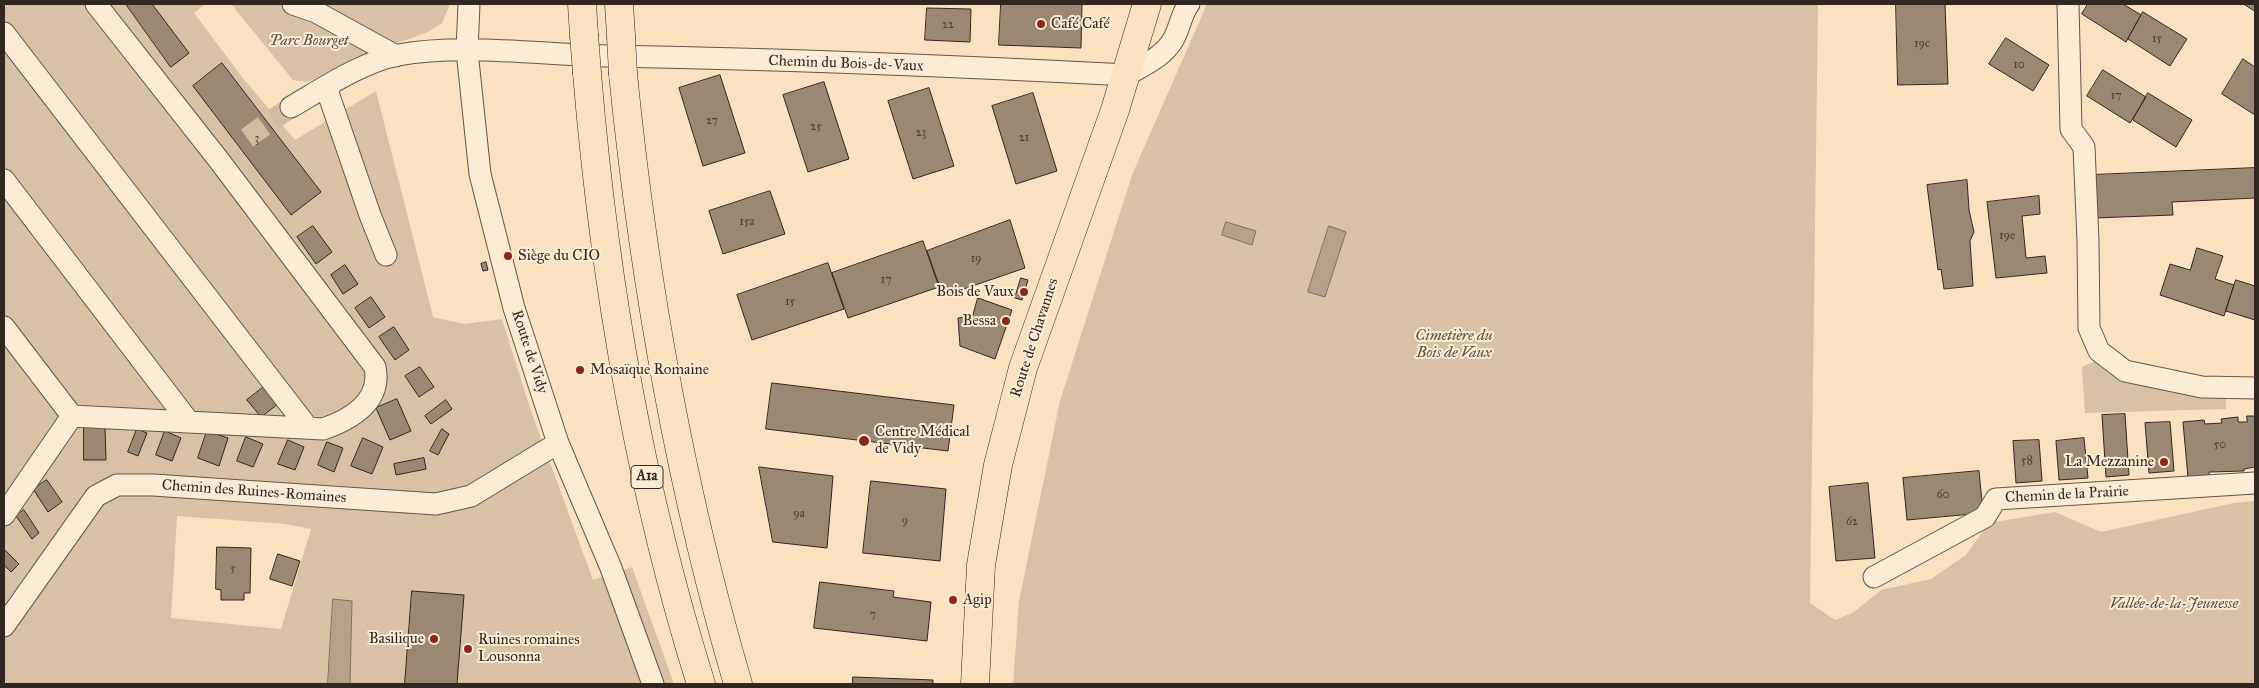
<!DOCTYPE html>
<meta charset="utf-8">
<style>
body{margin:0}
#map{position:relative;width:2259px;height:688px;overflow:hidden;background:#fae1c0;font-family:"IM FELL Great Primer",serif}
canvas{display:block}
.frame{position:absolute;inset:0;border:5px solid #322721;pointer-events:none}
</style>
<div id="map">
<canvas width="2259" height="688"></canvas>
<div class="frame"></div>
</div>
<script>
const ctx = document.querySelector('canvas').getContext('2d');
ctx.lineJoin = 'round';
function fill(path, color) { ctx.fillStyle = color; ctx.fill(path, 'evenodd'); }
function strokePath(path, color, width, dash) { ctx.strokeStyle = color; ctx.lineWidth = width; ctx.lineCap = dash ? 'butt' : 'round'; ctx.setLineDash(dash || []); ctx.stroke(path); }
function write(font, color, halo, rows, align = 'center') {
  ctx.font = font + ' "IM FELL Great Primer",serif'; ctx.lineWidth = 4; ctx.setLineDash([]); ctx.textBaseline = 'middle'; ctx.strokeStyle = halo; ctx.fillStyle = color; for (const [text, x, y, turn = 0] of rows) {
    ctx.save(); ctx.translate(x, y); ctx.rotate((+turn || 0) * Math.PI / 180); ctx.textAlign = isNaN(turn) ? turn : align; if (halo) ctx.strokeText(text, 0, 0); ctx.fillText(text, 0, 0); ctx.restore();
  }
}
fill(new Path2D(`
 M4,4H205L194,13L242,77L295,140L376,91L433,317L464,324L502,319L531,411L593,580L632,567L674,684H4ZM177,516L286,524L311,529L281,629L171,618Z
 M231,4H450L442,23L428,32L375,51L308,82L293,80Z
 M1207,4H1818L1810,603L1835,620L1854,612L1881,590L1931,579L1966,555L1989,523L2055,512L2101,532L2234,503L2255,501V684H1013L1019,601L1060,401L1132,175Z
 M2100,359L2226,392V409L2085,413L2082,367Z`), '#d8c1a5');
const water = new Path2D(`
 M1226,222L1256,231L1252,245L1222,235Z
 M1329,226L1346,232L1325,297L1308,292Z
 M333,599L352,601L350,684H328Z`);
fill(water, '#b6a28a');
strokePath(water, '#817160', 1);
const building = new Path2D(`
 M126,4H152L189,53L171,67Z
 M1001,4H1082L1081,48L999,45Z
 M1896,4H1945L1948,84L1898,85Z
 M2088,4H2123L2141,15L2126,42L2082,14Z
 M2244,4H2255V11Z
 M927,8L971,9L970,42L925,40Z
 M2143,12L2187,39L2170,66L2128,39Z
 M2006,38L2049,65L2033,91L1989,64Z
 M2243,59L2255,67V115L2222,94Z
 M222,63L321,192L291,215L193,86Z
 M2103,70L2146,97L2130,123L2087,96Z
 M720,75L745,153L703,166L679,88Z
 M824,82L849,159L808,172L783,95Z
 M929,88L954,166L913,179L888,101Z
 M1033,93L1057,171L1016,184L992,106Z
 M2148,93L2192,120L2176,147L2133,120Z
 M2255,168V198L2172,202L2173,215L2094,218L2092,175Z
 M1967,180L1969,210L1974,232L1970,241L1973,286L1944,289L1941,269L1938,270L1927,185Z
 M770,191L785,234L723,254L709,211Z
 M2039,196L2040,214L2022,216L2026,258L2045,256L2047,273L1996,278L1987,202Z
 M1010,220L1025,268L943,296L927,251Z
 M313,226L332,252L316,264L297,237Z
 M923,241L939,287L848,318L832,273Z
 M2197,248L2223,256L2215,279L2234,285L2224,316L2160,295L2170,264L2190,270Z
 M486,262L488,270L483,271L481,264Z
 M828,263L844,309L752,340L737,295Z
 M345,265L358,284L343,294L331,275Z
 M1021,278L1028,280L1022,300L1015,298Z
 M2236,280L2255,286V320L2226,311Z
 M371,297L385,317L369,328L355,308Z
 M978,298L1012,310L995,359L960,346L958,318L972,317Z
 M394,327L409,350L395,360L379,337Z
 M420,367L434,387L419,397L405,376Z
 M772,383L954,405L948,451L766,429Z
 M265,386L278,404L261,417L247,400Z
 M397,399L411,431L390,440L376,408Z
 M446,400L452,409L431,424L425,416Z
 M2125,414L2129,475L2106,477L2102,415Z
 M2247,416H2255V467L2244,469V471L2209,472V476L2188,478L2183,422L2204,420L2205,424L2222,423L2221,419L2238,417V422H2247Z
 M2170,422L2174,471L2149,473L2145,423Z
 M84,427H105L106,460H84Z
 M137,429L147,433L138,456L128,452Z
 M442,429L449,434L438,455L430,451Z
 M165,431L181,438L172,461L156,455Z
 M207,431L228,438L219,466L198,458Z
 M246,437L263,444L253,467L237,461Z
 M363,438L383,447L372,474L351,466Z
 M2084,438L2088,478L2059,480L2056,441Z
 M288,440L304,447L295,470L278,464Z
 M2039,440L2042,481L2016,483L2013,441Z
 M327,442L343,448L334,472L318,465Z
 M424,458L426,469L396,475L394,464Z
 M759,467L833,476L827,548L773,542Z
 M1979,471L1983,513L1907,520L1903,478Z
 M47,480L62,502L48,512L33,489Z
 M871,481L946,489L940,561L863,553Z
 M1868,483L1875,558L1836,561L1829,487Z
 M24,510L39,533L32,539L16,516Z
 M217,547L251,548L250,593H244V600H221V590L216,589Z
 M4,549L19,564L11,572L4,565Z
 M278,554L300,561L292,586L270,579Z
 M820,582L894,591L893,597L931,602L927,641L814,628Z
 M412,591L464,595L457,684H405Z
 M853,677L933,680V684H853Z`);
fill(building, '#9a8874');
strokePath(building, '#322721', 1);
strokePath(new Path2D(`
 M247,138L291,107`), '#d2bca0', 21, [21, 11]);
const minor = new Path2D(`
 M293,4L316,12L396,56
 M469,4L467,51L480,174L514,308L558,443L611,568L653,684
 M2068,4L2071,129L2084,147L2088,241L2089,328L2099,351L2125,371L2202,387L2255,388
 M4,33L308,428
 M326,87L370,215L386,255
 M291,107C322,89 362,62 398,55C463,43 544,55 611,56C783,59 955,66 1127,75C1144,65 1163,57 1173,40C1180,28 1181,14 1189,4
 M4,180L189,422
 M4,327L72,416
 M4,515L72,416L323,429C352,419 382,401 375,367L218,159L96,4
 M1874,577L1985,517L1996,499L2255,483
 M4,626L96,496L117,485H153L436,504L471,496L558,443`);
const major = new Path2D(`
 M975,684L981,565L998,465L1023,368L1115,110L1147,4`);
const highway = new Path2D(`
 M582,4L584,35
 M619,4L621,36
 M587,73C604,279 639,486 701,684
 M623,74C644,283 679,483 738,684`);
strokePath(minor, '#645649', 23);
strokePath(major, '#322721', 29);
strokePath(highway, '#322721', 29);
strokePath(minor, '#fcecd6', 21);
strokePath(major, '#fae1c0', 28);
strokePath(highway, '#fae1c0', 28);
const highwayBridge = new Path2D(`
 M584,35L587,73
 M621,36L623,74`);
strokePath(highwayBridge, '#322721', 29, []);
strokePath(highwayBridge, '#fae1c0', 28);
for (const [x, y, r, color] of [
 [1041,24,5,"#8f2418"],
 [508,256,5,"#8f2418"],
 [1024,292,5,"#8f2418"],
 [1006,321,5,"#8f2418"],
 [580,370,5,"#8f2418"],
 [864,441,6,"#8f2418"],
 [2164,462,5,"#8f2418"],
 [953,600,5,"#8f2418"],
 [434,639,5,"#8f2418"],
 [468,649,5,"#8f2418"]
]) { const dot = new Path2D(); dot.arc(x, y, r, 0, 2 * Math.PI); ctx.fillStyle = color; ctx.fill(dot); strokePath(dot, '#fcecd6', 2); }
write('12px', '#4c3f36', null, [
 ["22",948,25],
 ["15",2157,39],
 ["19c",1922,44],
 ["10",2019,65],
 ["17",2116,96],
 ["27",712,121],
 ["25",816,127],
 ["23",921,133],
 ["21",1024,138],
 ["3",257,139],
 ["15a",747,222],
 ["19e",2007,236],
 ["19",976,259],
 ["17",886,280],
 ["15",790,302],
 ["50",2220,445],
 ["58",2027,461],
 ["60",1943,495],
 ["9a",799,514],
 ["9",905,521],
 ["62",1852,522],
 ["5",233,569],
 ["7",873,615]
]);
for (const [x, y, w] of [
 [647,477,32]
]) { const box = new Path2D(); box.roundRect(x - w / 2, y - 11.5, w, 23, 4); ctx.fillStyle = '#fcecd6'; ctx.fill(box); strokePath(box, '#322721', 1); }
write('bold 14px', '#322721', null, [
 ["A1a",647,477]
]);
write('15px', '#322721', '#fcecd6', [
 ["Café Café",1051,24],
 ["Siège du CIO",518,256],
 ["Bois de Vaux",1014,292,"right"],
 ["Bessa",996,321,"right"],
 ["Mosaïque Romaine",590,370],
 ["Centre Médical",875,432],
 ["de Vidy",875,449],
 ["La Mezzanine",2154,462,"right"],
 ["Agip",963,600],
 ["Basilique",424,639,"right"],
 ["Ruines romaines",478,640],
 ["Lousonna",478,657]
], 'left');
write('italic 15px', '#5c4e42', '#fcecd6', [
 ["Parc Bourget",309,41],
 ["Cimetière du",1454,336],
 ["Bois de Vaux",1454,353],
 ["Vallée-de-la-Jeunesse",2174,604]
]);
write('15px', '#322721', '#fcecd6', [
 ["Chemin du Bois-de-Vaux",846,64,2],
 ["Route de Chavannes",1035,338,-72],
 ["Route de Vidy",529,352,72],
 ["Chemin des Ruines-Romaines",254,492,4],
 ["Chemin de la Prairie",2067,495,-3]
]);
</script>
